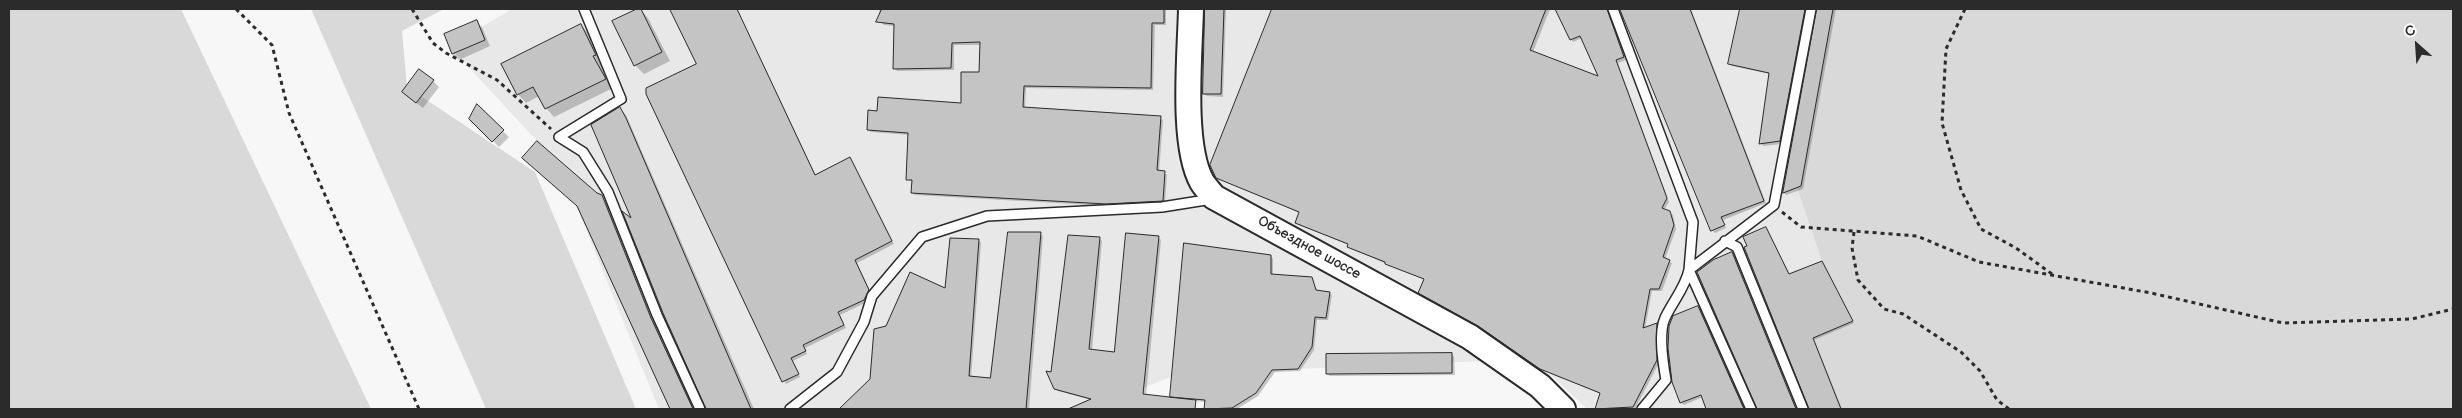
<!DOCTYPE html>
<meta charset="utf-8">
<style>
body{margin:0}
#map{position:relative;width:2462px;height:418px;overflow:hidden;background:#f7f7f7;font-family:"Balsamiq Sans",sans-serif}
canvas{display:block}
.frame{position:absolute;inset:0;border:10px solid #2b2b2b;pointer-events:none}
.north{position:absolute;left:2392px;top:20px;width:50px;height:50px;-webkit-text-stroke:4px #fff;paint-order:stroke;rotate:334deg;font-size:14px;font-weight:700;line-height:20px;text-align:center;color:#2b2b2b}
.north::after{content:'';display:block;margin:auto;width:18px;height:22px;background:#2b2b2b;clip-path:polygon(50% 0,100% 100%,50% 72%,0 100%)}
</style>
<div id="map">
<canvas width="2462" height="418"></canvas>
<div class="frame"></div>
<div class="north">С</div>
</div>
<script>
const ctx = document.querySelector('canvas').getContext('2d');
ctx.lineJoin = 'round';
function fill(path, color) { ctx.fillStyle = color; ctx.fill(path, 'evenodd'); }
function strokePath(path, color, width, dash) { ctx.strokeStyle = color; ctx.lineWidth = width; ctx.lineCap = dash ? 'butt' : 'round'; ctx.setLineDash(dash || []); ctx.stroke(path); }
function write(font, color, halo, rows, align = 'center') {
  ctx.font = font + ' "Balsamiq Sans",sans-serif'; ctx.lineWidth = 4; ctx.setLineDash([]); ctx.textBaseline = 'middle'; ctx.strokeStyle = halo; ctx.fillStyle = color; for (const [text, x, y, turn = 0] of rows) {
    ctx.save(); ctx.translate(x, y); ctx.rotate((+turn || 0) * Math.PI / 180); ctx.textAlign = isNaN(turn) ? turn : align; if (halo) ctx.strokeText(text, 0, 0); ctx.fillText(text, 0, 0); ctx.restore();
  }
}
fill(new Path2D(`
 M512,9H1832L1796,185L1829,282L1809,350L1834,409H1587L1534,359L1179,374L1088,409H659L567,183L537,141L449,46Z`), '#e8e8e8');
fill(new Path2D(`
 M9,9H181L371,409H9Z
 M311,9H444L402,31L407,87L535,172L636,409H486Z
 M1832,9H2453V409H1834L1809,350L1829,282L1796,185Z`), '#d9d9d9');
fill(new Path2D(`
 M640,9L648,18L670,61L644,74L635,65L614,22Z
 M671,9H737L816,176L852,162L894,244L857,263L871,293L867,302L840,315L846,328L805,348L807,354L793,361L800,377L786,384L784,381L698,65Z
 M879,9H1166V25H1155L1153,90L1026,88L1025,108L1160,118L1163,120L1159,172L1167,175L1165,203L1110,206L915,195L912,192L913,182L907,179L910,135L871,132L868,129L878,112L962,104L980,74L981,45H954V70L897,71L895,68V26L884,25L881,22Z
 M1206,9H1226L1223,97L1207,96L1204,94Z
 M1273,9H1550L1533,52L1600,78L1582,38L1573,42L1571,39L1555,9H1610L1609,15L1626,60L1618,63L1669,202L1664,210L1673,215L1676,229L1665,259L1672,263L1662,291H1652L1645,329L1657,324L1659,327V363L1635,409H1596L1601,394L1544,371L1482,328L1425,280L1351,249L1349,245L1299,225L1296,223L1300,213L1217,178L1211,165Z
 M1621,9H1691L1766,203L1723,220L1726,228L1715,233L1712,230Z
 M1741,9H1810L1782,144L1763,146L1761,143L1770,74L1732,66L1729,63Z
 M1818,9H1836L1803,189L1786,195L1784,193Z
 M476,21L482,27L490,46L459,60L453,54L445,34Z
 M581,25L589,34L604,63L601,65L613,88L554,117L546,108L539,96L526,103L518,94Z
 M433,81L439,87L423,108L410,98Z
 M477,106L509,137L499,147L470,118Z
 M620,109L626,115L754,409H706L707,406L634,222Z
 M596,194L608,203L696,409H671L578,207Z
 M1766,228L1790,275L1821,262L1824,265L1854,323L1814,340L1842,409H1810Z
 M1040,233L1043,236L1029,409H842L871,379L887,327L946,290L979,240L981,243L971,378L991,380Z
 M1099,238L1102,241L1092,351L1116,353L1158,238L1161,240L1146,396L1171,399L1186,245L1271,256L1273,259V275L1312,278L1318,292L1330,293L1332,295L1328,320H1317L1314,350L1300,371L1275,372L1258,396L1237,409H1205L1206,402L1172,399L1174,409H1137L1138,404L1128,409H1071L1091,400L1058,391L1055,388L1052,373Z
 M1732,253L1735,256L1797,409H1758L1698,272Z
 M1698,308L1701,310L1745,409H1708L1703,397L1684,405L1681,402Z
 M1452,354L1454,357L1455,375L1330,376L1327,374Z`), '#0003');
const building = new Path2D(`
 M637,9H641L662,52L634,66L612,21Z
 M670,9H737L815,175L850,157L892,241L855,260L869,290L864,300L838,312L844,325L803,345L806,351L791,358L799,374L782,382L646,94V88L696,64Z
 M882,9H1164V23H1152L1151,88L1024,86L1023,107L1161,116L1157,170L1165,171L1163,201L1106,204L911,193L912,180H906L908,133L867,130L868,110L877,111L878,97L961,103V72H979L980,42L952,43L951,68L893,69L894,24L876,22Z
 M1205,9H1224L1221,94H1203Z
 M1272,9H1546L1530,50L1598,76L1580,36L1570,40L1555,9H1607L1624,57L1616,60L1667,198L1662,208L1670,211L1674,225L1663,257L1670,260L1659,289H1650L1643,328L1657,323V360L1633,407L1595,409L1600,393L1540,369L1478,326L1418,293L1424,279L1385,264V262L1347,247L1348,244L1295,223L1299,212L1216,178L1210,165Z
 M1620,9H1690L1764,201L1721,217L1725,225L1711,231Z
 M1740,9H1805L1780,141L1759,144L1769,73L1728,64Z
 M1817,9H1833L1801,186L1783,193Z
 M477,20L485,40L452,54L444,34Z
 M581,24L596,55L593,56L606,79L545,109L533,87L517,95L501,64Z
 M419,69L434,80L416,103L402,92Z
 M477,104L504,130L492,142L469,119Z
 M620,107L626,118L751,409H706L663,313L622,211L631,218L591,125Z
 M537,141L597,193L602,195L651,318L693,409H670L577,206L522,158Z
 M1766,227L1789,274L1822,261L1853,321L1813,338L1841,409H1809L1744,247L1747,246L1743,237Z
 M1008,232H1041L1026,409H839L870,379L874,329L886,326L910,272L945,288L950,238L979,239L969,376L990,378Z
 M1126,233L1159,236L1143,394L1196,400L1195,409H1068L1091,399L1054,389L1046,371L1051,372L1068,235L1100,237L1089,349L1114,352Z
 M1184,243L1271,255V274L1312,277L1316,290L1330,292L1326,318L1315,317L1312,347L1298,369L1272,370L1256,393L1232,408L1204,409L1205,400L1170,397Z
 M1732,252L1796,409H1757L1697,272L1713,260Z
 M1698,306L1744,409H1706L1701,395L1680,403L1672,382L1668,348L1669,326L1673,316Z
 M1452,353V373L1326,374V354Z`);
fill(building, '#c4c4c4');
strokePath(building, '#2b2b2b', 1);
const lane = new Path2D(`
 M584,9L621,99L559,137L583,152L608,192L657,315L700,409
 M1613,9L1693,222L1689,270L1751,409
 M1725,241L1737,247L1803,409
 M790,409L837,372L864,322L872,296L922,237L987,216L1162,207L1212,199
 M1642,409L1666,380C1663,363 1658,333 1665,318C1673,301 1685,288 1689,270L1774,205L1811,9`);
const secondary = new Path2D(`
 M1191,9C1190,53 1181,145 1202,182C1205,187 1210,192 1214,197L1470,337L1540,386L1563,409`);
strokePath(lane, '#2b2b2b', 12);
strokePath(secondary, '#2b2b2b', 28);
strokePath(new Path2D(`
 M236,9L272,45L289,113L419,409
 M412,9L433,43L446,53L497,80L551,129
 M1965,9L1946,49L1942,123L1961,190L1981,229L2016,248L2052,274
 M1782,212L1801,227L1917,236L1979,262L2151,293L2283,323L2412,319L2453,309
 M1854,232L1852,248L1858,280L1884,309L1903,314L1961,352L1980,371L1997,400L2009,409`), '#2b2b2b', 3, [4, 4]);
strokePath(lane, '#fff', 9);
strokePath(secondary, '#fff', 24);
write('14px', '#2b2b2b', '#fff', [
 ["Объездное шоссе",1309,248,29]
]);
</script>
